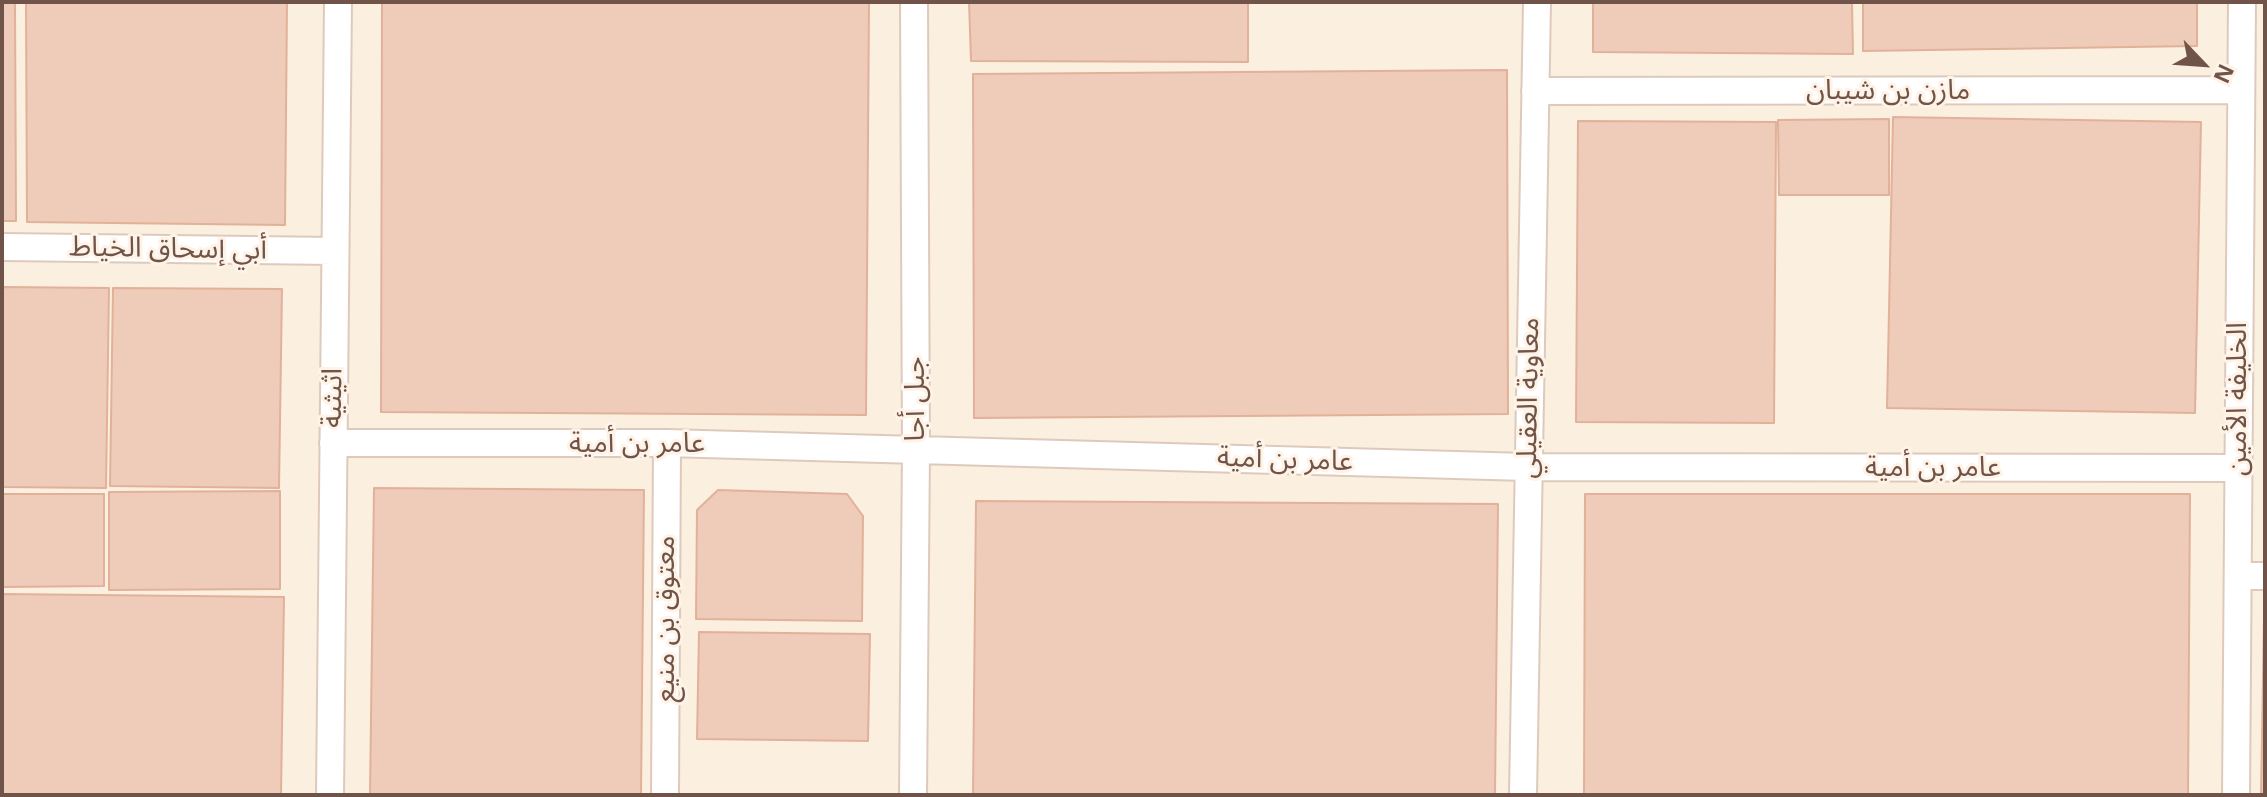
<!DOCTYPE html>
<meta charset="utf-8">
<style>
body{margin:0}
#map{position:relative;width:2267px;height:797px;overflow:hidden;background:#fbefe0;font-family:"Noto Sans",sans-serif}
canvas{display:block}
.frame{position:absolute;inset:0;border:4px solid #705449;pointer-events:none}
.north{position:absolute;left:2163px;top:24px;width:80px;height:80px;-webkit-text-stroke:6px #fef3e6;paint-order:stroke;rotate:115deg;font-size:22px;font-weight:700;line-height:32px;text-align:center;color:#705449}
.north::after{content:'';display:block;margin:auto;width:28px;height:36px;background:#705449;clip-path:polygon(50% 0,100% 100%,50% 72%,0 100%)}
</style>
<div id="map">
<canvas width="2267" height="797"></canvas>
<div class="frame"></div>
<div class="north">N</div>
</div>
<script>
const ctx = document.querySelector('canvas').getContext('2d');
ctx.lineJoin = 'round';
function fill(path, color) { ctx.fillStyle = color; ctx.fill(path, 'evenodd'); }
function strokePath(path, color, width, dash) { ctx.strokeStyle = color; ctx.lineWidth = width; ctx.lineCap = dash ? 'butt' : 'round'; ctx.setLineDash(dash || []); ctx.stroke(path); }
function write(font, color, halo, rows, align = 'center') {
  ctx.font = font + ' "Noto Sans","Noto Sans Arabic",sans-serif'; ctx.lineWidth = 6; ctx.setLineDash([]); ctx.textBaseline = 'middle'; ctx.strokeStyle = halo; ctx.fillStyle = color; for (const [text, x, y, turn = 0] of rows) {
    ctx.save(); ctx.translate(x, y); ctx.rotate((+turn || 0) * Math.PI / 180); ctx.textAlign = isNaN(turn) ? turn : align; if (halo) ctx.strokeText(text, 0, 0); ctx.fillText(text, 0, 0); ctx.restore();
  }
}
const building = new Path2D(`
 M2,2H15L16,221H2Z
 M26,2H287L285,225L27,222Z
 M382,2H869L866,415L381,412Z
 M969,2H1248V62L971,61Z
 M1593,2H1852L1853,54L1593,52Z
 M1863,2H2197V46L1863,51Z
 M1507,70L1508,414L974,418L973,74Z
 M1893,117L2201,122L2195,413L1887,408Z
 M1889,119V195H1779L1778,120Z
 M1578,121L1776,122L1774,423L1576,422Z
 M2,287L109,288L106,488L2,487Z
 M113,288L282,289L279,488L110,486Z
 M374,488L644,490L641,795H370Z
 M718,490L847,494L863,516L862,621L696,619L697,510Z
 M280,491V589L109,590V492Z
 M2,494H104V586L2,587Z
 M1585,494H2190L2188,795H1584Z
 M976,501L1498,504L1495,795H973Z
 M2,594L284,597L281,795H2Z
 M2264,618L2265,795H2261Z
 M699,632L870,634L868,741L697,739Z`);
fill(building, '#efcbb9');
strokePath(building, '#e1b19a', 2);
const minor = new Path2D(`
 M1535,91L2241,90
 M2,247L335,251
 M333,443H667L1527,467L2237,468
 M2239,576H2265
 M330,795L338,2
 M665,795L667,443
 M913,795L916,450L914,2
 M1523,795L1537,2
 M2236,795L2242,2`);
strokePath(minor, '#decabd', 30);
strokePath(minor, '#fff', 26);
write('28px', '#705449', '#fef3e6', [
 ["مازن بن شيبان",1888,91],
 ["أبي إسحاق الخياط",168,249,1],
 ["اثيثية",333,398,-89],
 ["معاوية العقيلي",1529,398,-89],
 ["جبل أجا",916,399,-90],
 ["الخليفة الأمين",2238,399,-90],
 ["عامر بن أمية",637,444],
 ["عامر بن أمية",1285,460,2],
 ["عامر بن أمية",1933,468],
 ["معتوق بن منيع",666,619,-90]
]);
</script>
